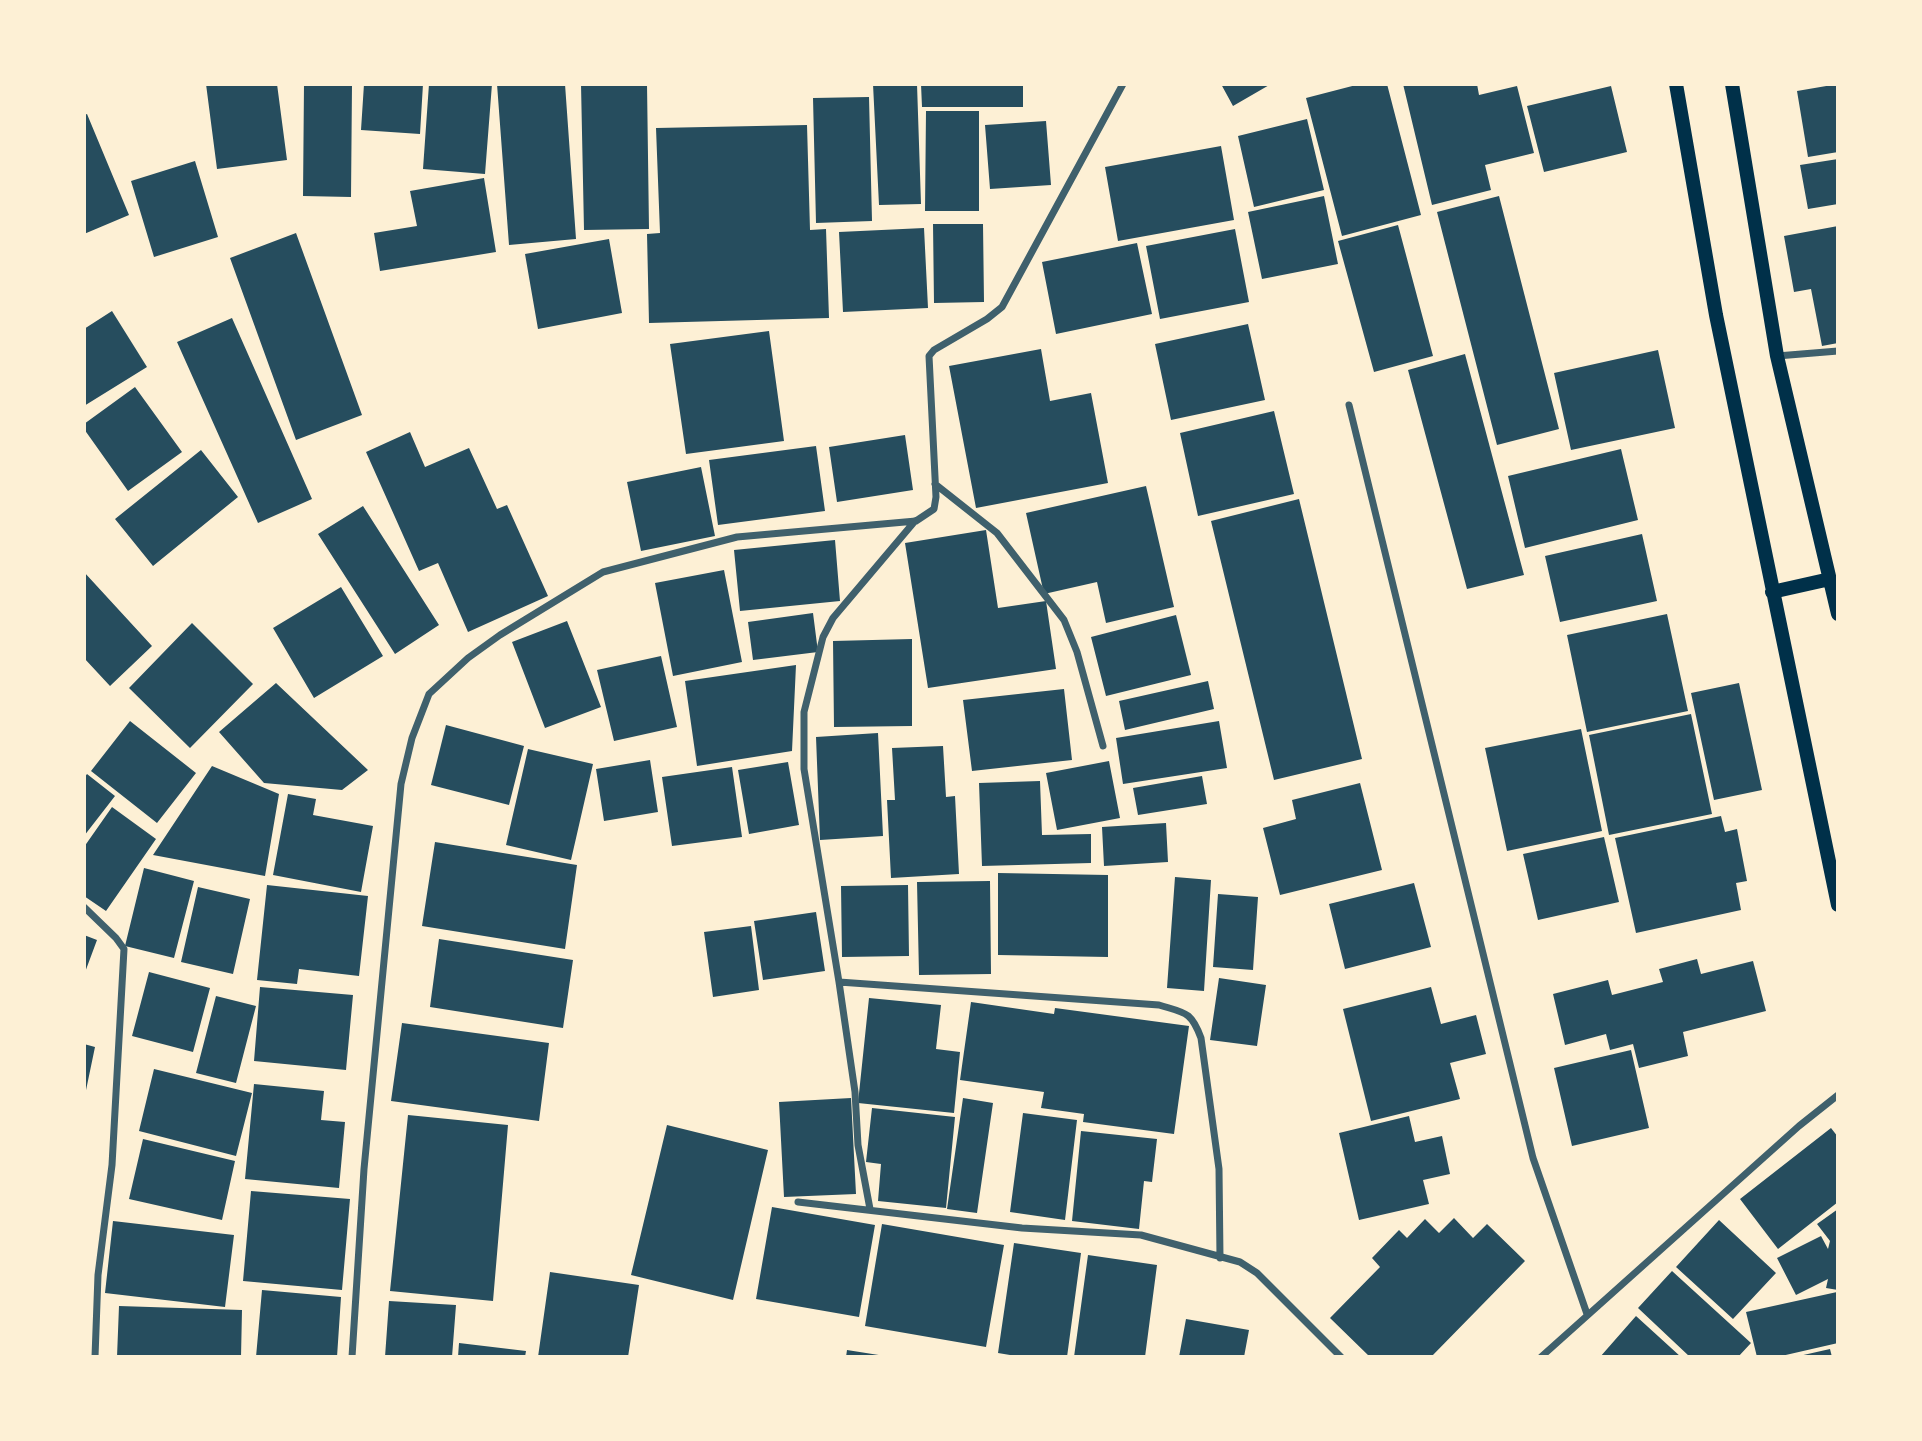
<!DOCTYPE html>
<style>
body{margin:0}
#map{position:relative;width:1922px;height:1441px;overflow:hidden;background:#fdf0d5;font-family:"Titillium Web",sans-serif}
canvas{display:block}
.frame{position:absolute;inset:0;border:86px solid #fdf0d5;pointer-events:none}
</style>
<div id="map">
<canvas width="1922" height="1441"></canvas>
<div class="frame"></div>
</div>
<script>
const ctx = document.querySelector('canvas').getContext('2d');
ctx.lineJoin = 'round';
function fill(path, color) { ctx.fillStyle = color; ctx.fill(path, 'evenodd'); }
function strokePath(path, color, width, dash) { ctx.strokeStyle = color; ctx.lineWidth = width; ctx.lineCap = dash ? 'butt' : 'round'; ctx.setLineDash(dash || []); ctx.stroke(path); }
fill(new Path2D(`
 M206,84H277L287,160L217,169Z
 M304,84H352L351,197L303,196Z
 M364,84H423L420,134L361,130Z
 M429,84H492L485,174L423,169Z
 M497,84H565L576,239L509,245Z
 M581,84H647L649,229L584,230Z
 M873,84H917L921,204L879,205Z
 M921,84H1023V107H922Z
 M1221,84H1271L1233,106Z
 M1360,84H1387L1421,215L1342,236L1306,98Z
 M1403,84H1477L1479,95L1517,86L1534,153L1485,165L1491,190L1432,205Z
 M1838,84V152L1808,157L1797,91Z
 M1611,86L1627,152L1544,172L1527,106Z
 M869,97L872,221L816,223L813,98Z
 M926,111H979V211H925Z
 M87,114L129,215L84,234V115Z
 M1307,119L1324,190L1254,207L1238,136Z
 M1046,121L1051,185L990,189L985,125Z
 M807,125L810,230L826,229L829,318L649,323L647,234L660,233L656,128Z
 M1221,146L1234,220L1118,241L1105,167Z
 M1838,159V204L1808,209L1800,165Z
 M195,161L218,237L154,257L131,181Z
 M484,178L496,252L380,271L374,233L417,226L410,191Z
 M1324,196L1338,264L1262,279L1248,212Z
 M1499,196L1559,429L1497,445L1437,212Z
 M933,224H983L984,302L934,303Z
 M1398,225L1433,356L1374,372L1338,241Z
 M1838,226V343L1822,346L1811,289L1794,292L1784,236Z
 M924,228L928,308L843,312L839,232Z
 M1235,229L1249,302L1160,319L1146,246Z
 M296,233L362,415L296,440L230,258Z
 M609,239L622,313L538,329L525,254Z
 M1137,243L1152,314L1056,334L1042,262Z
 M112,311L147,367L84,406V329Z
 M232,318L312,499L258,523L177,342Z
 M1248,324L1265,400L1171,420L1155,344Z
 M769,331L784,441L686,454L670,344Z
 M1041,349L1050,401L1091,393L1108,483L976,508L949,366Z
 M1658,350L1675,428L1571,450L1554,373Z
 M1465,354L1524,575L1467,589L1408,370Z
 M135,387L182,452L128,491L84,429V424Z
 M1274,411L1294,494L1198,516L1180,433Z
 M410,432L425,467L469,448L497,509L507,505L548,596L468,632L438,563L419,571L366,452Z
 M905,435L913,490L837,502L829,447Z
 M816,446L825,511L718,525L709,460Z
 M1621,449L1638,520L1525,548L1508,476Z
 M201,450L238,497L153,566L115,519Z
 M701,467L715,536L641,551L627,482Z
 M1146,486L1174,607L1106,623L1097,582L1044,594L1026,513Z
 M1299,499L1362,759L1274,780L1211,521Z
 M363,506L439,625L395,654L318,534Z
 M986,530L998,608L1046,601L1056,669L928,688L905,543Z
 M1642,534L1657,601L1560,622L1545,556Z
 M835,540L840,601L740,611L734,550Z
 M724,570L742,662L673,676L655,583Z
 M84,572L152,646L110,686L84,658Z
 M341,587L383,656L314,698L273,628Z
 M813,613L818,652L753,660L748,622Z
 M1667,614L1688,711L1587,732L1567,635Z
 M1176,615L1191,675L1106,696L1091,637Z
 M567,621L601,707L545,728L512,642Z
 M192,623L253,684L190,748L129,688Z
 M912,639V726L834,727L833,641Z
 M661,656L677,727L614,741L597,670Z
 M796,665L792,751L697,766L685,681Z
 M1208,681L1214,709L1125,730L1119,701Z
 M276,683L368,770L342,790L264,783L219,732Z
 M1739,683L1762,790L1714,800L1691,693Z
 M1064,689L1072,760L972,771L963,700Z
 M1691,714L1712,814L1609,835L1589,735Z
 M130,721L196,773L157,823L91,771Z
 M1219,721L1227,768L1123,784L1116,738Z
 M446,725L524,746L509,805L431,785Z
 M1581,729L1602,831L1507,851L1485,748Z
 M878,733L883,836L820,840L816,737Z
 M943,746L946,797L955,796L959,874L891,878L887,800H895L892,748Z
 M528,749L593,764L571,860L506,845Z
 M650,760L658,812L604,821L596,769Z
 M1109,761L1120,818L1057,830L1046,773Z
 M788,762L799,825L749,834L738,770Z
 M212,766L279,794L265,876L153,855Z
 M732,767L742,837L672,846L662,777Z
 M87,774L115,796L84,836V778Z
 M1202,776L1207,804L1138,815L1133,788Z
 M1040,781L1042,835L1091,834V863L982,866L979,783Z
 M1360,783L1382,870L1280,895L1263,828L1296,819L1292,800Z
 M288,794L316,799L313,815L373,826L361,892L273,875Z
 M112,807L156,839L106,911L84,896V847Z
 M1721,816L1725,832L1737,829L1747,881L1736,883L1741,910L1636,933L1615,838Z
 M1166,823L1168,862L1104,866L1102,827Z
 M1604,837L1619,902L1538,920L1523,854Z
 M435,842L577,865L565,949L422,926Z
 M144,868L194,881L174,958L125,946Z
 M998,873L1108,875V957L998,955Z
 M1175,877L1211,880L1204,991L1167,988Z
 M990,881L991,974L919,975L917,882Z
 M1414,883L1431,947L1345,969L1329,904Z
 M267,885L368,896L359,976L299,969L297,984L257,980Z
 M908,885L909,956L842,957L841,886Z
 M198,887L250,899L233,974L181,962Z
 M1218,894L1258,897L1253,970L1213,967Z
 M816,912L825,971L763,980L754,921Z
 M751,926L759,990L713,997L704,932Z
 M84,935L97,940L84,975Z
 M439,939L573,960L563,1028L430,1007Z
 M1697,959L1701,974L1753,961L1766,1011L1683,1032L1688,1056L1639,1068L1633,1044L1610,1050L1606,1034L1565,1045L1553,994L1608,980L1612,995L1663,982L1659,969Z
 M149,972L210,988L193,1052L132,1036Z
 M1219,978L1266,985L1257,1046L1210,1040Z
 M260,987L353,995L346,1070L254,1061Z
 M1431,987L1441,1024L1476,1015L1486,1054L1450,1063L1460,1099L1371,1121L1343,1009Z
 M216,996L256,1006L236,1083L196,1073Z
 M869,998L941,1005L936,1049L960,1052L954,1113L858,1103Z
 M971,1002L1054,1014L1055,1008L1189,1026L1174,1134L1083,1122L1084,1114L1041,1108L1044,1092L960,1080Z
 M402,1023L549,1043L539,1121L391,1101Z
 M84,1044L95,1047L85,1095H84Z
 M1631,1050L1649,1128L1572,1146L1554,1068Z
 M154,1069L252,1093L236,1156L139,1131Z
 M254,1084L324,1091L321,1120L345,1122L339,1188L245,1179Z
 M851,1098L856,1194L784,1197L779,1102Z
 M963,1098L993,1103L977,1213L947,1209Z
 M872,1108L955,1117L946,1208L878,1201L881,1164L866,1162Z
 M1023,1113L1077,1120L1065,1220L1010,1212Z
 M408,1115L508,1125L493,1301L390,1291Z
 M1409,1116L1415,1142L1442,1136L1450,1174L1423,1180L1429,1204L1359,1220L1339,1133Z
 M667,1125L768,1150L733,1300L631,1275Z
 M1831,1128L1838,1137V1202L1778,1249L1740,1199Z
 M1081,1131L1157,1139L1152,1182L1144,1181L1139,1229L1072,1221Z
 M143,1139L235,1161L222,1220L129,1199Z
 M251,1191L350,1199L342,1290L243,1281Z
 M772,1207L875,1225L859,1317L756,1299Z
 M1838,1209V1290L1826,1288L1828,1279L1796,1295L1777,1258L1821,1236L1828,1249L1830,1241L1817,1224Z
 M1454,1218L1473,1238L1487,1224L1525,1261L1431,1357H1370L1330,1318L1380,1267L1372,1258L1399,1230L1407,1238L1425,1219L1439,1233Z
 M1719,1220L1776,1273L1733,1319L1676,1267Z
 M113,1221L234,1235L225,1307L105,1293Z
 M882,1224L1004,1245L986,1347L865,1326Z
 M1014,1243L1081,1253L1067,1357H1022L998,1353Z
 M1088,1255L1157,1265L1145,1357H1074Z
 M1672,1271L1751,1343L1738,1357H1690L1638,1308Z
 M550,1272L639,1285L628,1357H538Z
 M262,1290L341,1297L337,1357H256Z
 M1837,1292L1838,1343L1777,1357H1757L1746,1312Z
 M389,1301L456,1305L452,1357H385Z
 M119,1306L242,1310L241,1357H117Z
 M1636,1316L1681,1357H1600Z
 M1186,1319L1249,1330L1244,1357H1179Z
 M459,1343L526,1351L525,1357H458Z
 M1830,1349L1832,1357H1799V1356Z
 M847,1350L885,1356V1357H846Z`), '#264d5e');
strokePath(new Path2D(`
 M1777,356L1838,351
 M1349,405L1533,1158L1587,1314
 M935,484L997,533L1064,620L1077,652L1103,746
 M84,907L116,938L124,949L112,1165L98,1275L95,1357
 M839,982L1159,1005C1185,1013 1191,1011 1201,1038L1219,1169L1220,1258
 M798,1202L1022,1228L1141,1235L1240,1262L1257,1273L1341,1357
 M870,1209L858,1145L855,1092L839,982L804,769V712L823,637L833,618L915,521
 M352,1357L364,1169L401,784L412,738L429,694L468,658L500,635L603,572L737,537L916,521L934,509L936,497L929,356L934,350L987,319L1002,307L1123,84
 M1541,1357L1799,1126L1838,1095`), '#3f606c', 7);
strokePath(new Path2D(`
 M1676,84L1716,315L1838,905
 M1732,84L1777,356L1838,614
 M1772,592L1830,579`), '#003049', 14);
</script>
